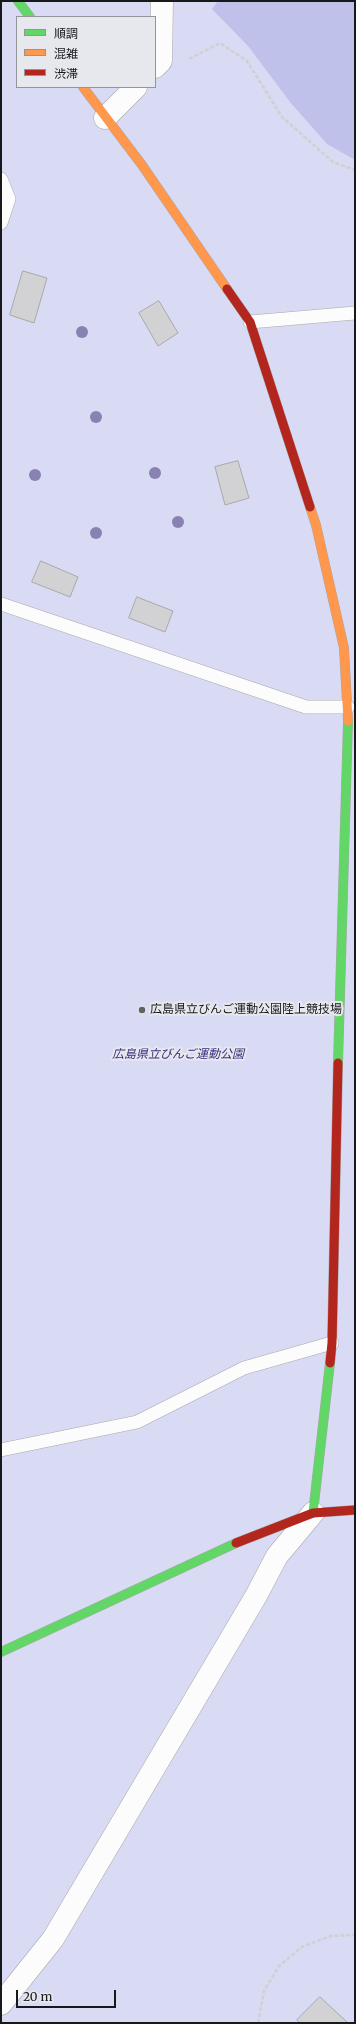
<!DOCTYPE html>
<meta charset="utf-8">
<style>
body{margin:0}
#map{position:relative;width:356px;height:2024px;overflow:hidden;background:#e8e9ec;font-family:Merriweather,"Noto Sans JP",serif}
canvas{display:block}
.frame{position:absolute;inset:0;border:2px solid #18191a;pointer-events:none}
.legend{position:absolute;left:16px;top:16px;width:140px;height:72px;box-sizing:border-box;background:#e7e8ed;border:1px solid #949599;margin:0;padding:5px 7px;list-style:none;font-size:12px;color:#18191a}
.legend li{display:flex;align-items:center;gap:8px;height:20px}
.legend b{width:20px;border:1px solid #949599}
.scale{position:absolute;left:16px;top:1990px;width:100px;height:18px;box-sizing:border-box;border:2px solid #18191a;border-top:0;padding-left:5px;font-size:12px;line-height:14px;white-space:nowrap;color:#18191a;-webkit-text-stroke:3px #e7e8ed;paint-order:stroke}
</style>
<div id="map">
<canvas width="356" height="2024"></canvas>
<div class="frame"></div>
<ul class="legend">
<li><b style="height:5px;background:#63d668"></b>順調</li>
<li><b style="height:5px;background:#ff974d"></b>混雑</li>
<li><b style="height:5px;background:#b3261e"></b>渋滞</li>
</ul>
<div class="scale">20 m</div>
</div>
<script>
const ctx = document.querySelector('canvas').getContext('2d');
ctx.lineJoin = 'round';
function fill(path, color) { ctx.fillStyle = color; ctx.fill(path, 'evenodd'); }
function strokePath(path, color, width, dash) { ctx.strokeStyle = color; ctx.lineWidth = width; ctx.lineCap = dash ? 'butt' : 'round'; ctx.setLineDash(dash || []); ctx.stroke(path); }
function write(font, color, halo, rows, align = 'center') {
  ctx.font = font + ' Merriweather,"Noto Sans JP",serif'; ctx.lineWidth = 4; ctx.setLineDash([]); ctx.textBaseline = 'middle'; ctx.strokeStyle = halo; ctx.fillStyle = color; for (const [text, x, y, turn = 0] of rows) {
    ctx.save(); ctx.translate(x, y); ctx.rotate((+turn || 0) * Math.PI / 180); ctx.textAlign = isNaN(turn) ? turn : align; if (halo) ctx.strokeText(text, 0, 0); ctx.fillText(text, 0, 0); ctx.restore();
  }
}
fill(new Path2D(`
 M1,1H355V2023H1ZM17,17H155V87H17Z`), '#d9dbf5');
fill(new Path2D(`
 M218,1H355V160L327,144L290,102L248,46L212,9Z`), '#c0c1ea');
const building = new Path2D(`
 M23,271L47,278L34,323L10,315Z
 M159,301L178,333L158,346L139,313Z
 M238,461L249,498L225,505L215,467Z
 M41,561L78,577L70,597L32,582Z
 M137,597L173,611L165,632L129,618Z
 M320,1997L347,2022L346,2023H300L297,2020Z`);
fill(building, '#d2d2d5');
strokePath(building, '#a9a9ab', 1);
const lane = new Path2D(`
 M1,179L9,199L1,223
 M250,322L355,313
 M1,604L306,707H348
 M1,1450L137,1422L244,1368L332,1343`);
const street = new Path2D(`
 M155,67L161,61L162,1
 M105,118L136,87
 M1,2004L53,1939L256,1596L277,1556L313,1513`);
const fast = new Path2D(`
 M18,1L30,17
 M338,1063L348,721
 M313,1513L330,1363
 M1,1652L236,1543`);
const slow = new Path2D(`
 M83,87L142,165L227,289
 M310,507L316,525L344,648L348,721`);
const jam = new Path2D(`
 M227,289L250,322L310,507
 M330,1363L332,1343L338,1063
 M236,1543L313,1513L355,1510`);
strokePath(lane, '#a8a8aa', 14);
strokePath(street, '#a8a8aa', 23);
strokePath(fast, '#a8a8aa', 10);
strokePath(slow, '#a8a8aa', 10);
strokePath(jam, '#a8a8aa', 10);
strokePath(new Path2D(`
 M189,59L220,43L247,61L282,117L333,162L355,170
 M258,2023L264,1991L279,1966L302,1947L330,1936L355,1935`), '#cfd0d1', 2.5, [4, 2]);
strokePath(lane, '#fcfcfc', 13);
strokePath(street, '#fcfcfc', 22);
strokePath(fast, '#63d668', 9);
strokePath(slow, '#ff974d', 9);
strokePath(jam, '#b3261e', 9);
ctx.fillStyle = '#8782b1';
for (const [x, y] of [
 [82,332],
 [96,417],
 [155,473],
 [35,475],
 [178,522],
 [96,533]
]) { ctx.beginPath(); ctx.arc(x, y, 6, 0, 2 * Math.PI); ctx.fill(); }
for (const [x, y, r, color] of [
 [142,1010,4,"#616264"]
]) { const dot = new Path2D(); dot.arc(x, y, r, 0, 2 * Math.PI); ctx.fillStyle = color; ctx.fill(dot); strokePath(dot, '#e7e8ed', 1.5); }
write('12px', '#18191a', '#e7e8ed', [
 ["広島県立びんご運動公園陸上競技場",150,1010]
], 'left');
write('italic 12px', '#372d80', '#e7e8ed', [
 ["広島県立びんご運動公園",178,1055]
]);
</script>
